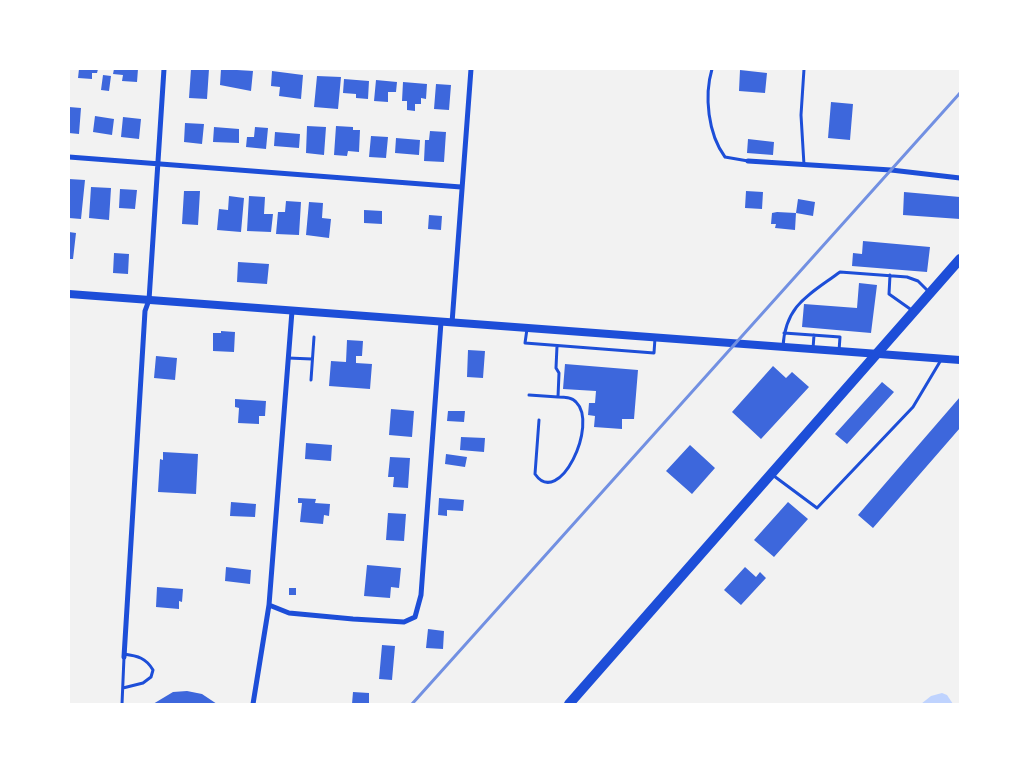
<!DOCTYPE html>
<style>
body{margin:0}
#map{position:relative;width:1029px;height:773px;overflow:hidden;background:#f2f2f2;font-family:"DejaVu Sans",sans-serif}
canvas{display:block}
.frame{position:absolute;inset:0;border:70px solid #fff;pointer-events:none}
</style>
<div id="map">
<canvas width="1029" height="773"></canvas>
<div class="frame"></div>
</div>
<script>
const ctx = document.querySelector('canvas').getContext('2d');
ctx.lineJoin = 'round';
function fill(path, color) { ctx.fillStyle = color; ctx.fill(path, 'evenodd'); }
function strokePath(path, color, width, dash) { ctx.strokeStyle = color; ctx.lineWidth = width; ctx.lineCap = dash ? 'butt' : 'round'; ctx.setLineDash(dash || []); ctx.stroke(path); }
fill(new Path2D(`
 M942,693L947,695L953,704H921L931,696Z`), '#bfd3fe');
fill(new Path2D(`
 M79,69H98L97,73H92V79L78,78Z
 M114,69H138L137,82L122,81L123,75L113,74Z
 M191,69H209L207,99L189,98Z
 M221,69L253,71L251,91L220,85Z
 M740,70L767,73L765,93L739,91Z
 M272,71L303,75L301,99L279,96L280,87L271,86Z
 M103,75L111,76L109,91L101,90Z
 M317,76L341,77L338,109L314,107Z
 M344,79L369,81L368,99L356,98V94L343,93Z
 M376,80L397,82L396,92H388V102L374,101Z
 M403,82L427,84L426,99L421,98V104H415V111L407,110V101H402Z
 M436,84L451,85L449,110L434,109Z
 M831,102L853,104L850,140L828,138Z
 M69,107L81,108L79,134L69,133Z
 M95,116L114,119L112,135L93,132Z
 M123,117L141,119L139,139L121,137Z
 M185,123L204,124L202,144L184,142Z
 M307,126L326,127L324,155L306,153Z
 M336,126L353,127V130H360L359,152L348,151L347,156L334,155Z
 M214,127L239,129V143L213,142Z
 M255,127L268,128L266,149L246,147L247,137H254Z
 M430,131L446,132L444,162L424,161L425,140H429Z
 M275,132L300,134L299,148L274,146Z
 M371,136L388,137L386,158L369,157Z
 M396,138L420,140L419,155L395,153Z
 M748,139L774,142L773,155L747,153Z
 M69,179L85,180L81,219L69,218Z
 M91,187L111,188L109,220L89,218Z
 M120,189L137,190L135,209L119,208Z
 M184,191H200L198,225L182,224Z
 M746,191L763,192L762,209L745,208Z
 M904,192L960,197V219L903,215Z
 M229,196L244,198L241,232L217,230L219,209L228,210Z
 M249,196L265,197L264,214H273L271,232L247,231Z
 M798,199L815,202L813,216L796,213Z
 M286,201L301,202L299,235L276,234L278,212H285Z
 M309,202L323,203L322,218L331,219L329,238L306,235Z
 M364,210L382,211V224L364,223Z
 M777,212L796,213L795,230L775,228L776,224H771L772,213Z
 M429,215L442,216L441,230L428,229Z
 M69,232L76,233L73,259H69Z
 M863,241L930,247L927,272L852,266L853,253L862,254Z
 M114,253L129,254L128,274L113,273Z
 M238,262L269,264L267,284L237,282Z
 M859,283L877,285L871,333L802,327L804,304L857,308Z
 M221,331L235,332L234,352L213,351V333H221Z
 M347,340L363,341L362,356H356V363L372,364L370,389L329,386L331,361L346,362Z
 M468,350L485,351L483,378L467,377Z
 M156,356L177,358L175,380L154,378Z
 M565,364L638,370L634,419H622V429L594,427L595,416L588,415L589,403H595L596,391L563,389Z
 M773,366L786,378L792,372L809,387L761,439L732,412Z
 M882,382L894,392L847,444L835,434Z
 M960,397V428L873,528L858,515Z
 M235,399L266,401L265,416H259V424L238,423L239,408L235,407Z
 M391,409L414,411L412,437L389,435Z
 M448,411H465L464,422L447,421Z
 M461,437L485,438L484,452L460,450Z
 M306,443L332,445L331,461L305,459Z
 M690,445L715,468L692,494L666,471Z
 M163,452L198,454L196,494L158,492L160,459L163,460Z
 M446,454L467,457L465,467L445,464Z
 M390,457L410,458L408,488L393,487L394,477H388Z
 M298,498L316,499L315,503L330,504L329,516L324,515L323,524L300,522L302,503H298Z
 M439,498L464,500L463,511L447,510V516L438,515Z
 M231,502L256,504L255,517L230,516Z
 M788,502L808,519L774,557L754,540Z
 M388,513L406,514L404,541L386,540Z
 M367,565L401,568L399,588L391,587L390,598L364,596Z
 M226,567L251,570L250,584L225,581Z
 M745,567L756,577L760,572L766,578L741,605L724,590Z
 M157,587L183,589L182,602L179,601V609L156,607Z
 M289,588H296V595H289Z
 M428,629L444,631L443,649L426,648Z
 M382,645L395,646L392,680L379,679Z
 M187,691L202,694L217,704H153L173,692Z
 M353,692L369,693V704H352Z`), '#3d67dc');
strokePath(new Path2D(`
 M712,69C704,96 708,134 725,157L748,161
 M804,165L801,115L804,69
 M890,275L889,294L913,311
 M527,329L525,343L654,353L655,338
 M784,333L840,337L839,351
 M783,347C785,305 809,295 840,272L907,277L918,281L929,292
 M813,349L814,335
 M288,358L312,359
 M311,380L314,337
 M529,395L558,397
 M539,420L535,474C559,509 599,424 576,402C572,397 564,397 558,397L559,373L556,368L557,346
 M774,476L817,508L913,407L941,360
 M123,688L143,683L151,677L153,670C146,658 138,656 124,654
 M122,704L124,657`), '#1d4ed8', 3);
strokePath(new Path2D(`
 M69,157L461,187
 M748,161L891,170L960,178
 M452,323L471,69
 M269,605L289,613L353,619L404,622L415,617L421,595L441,322
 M124,657L145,311L149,300L164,69
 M253,704L269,605L292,311`), '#1d4ed8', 5);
strokePath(new Path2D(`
 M69,294L960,360`), '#1d4ed8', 8);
strokePath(new Path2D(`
 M569,704L960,259`), '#1d4ed8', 10);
strokePath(new Path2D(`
 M412,704L960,93`), '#7290e2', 3);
</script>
